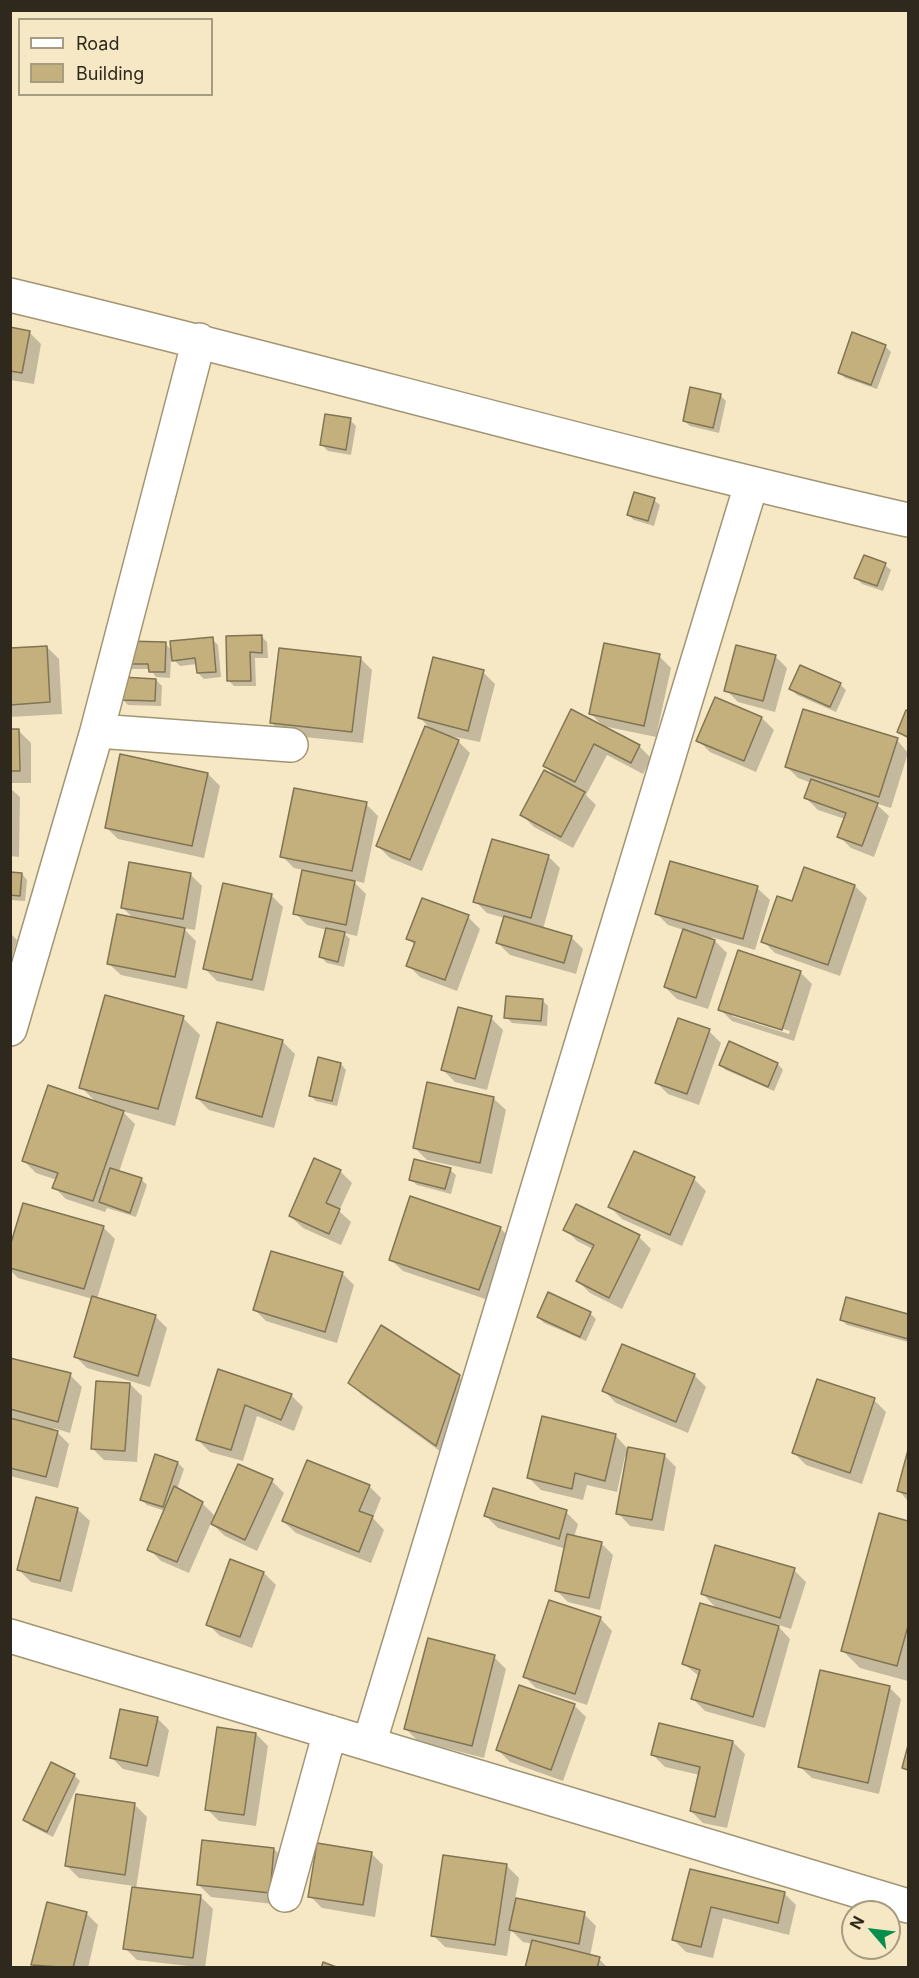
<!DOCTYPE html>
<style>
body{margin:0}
#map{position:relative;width:919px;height:1978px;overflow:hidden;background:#f6e8c5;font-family:Inter,sans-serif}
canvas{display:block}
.frame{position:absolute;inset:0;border:12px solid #2e291c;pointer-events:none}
.legend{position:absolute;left:18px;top:18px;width:195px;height:78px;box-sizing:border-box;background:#f6e8c5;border:2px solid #a69c81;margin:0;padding:8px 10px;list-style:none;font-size:18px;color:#2e291c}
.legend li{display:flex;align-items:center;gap:12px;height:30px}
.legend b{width:30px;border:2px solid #a69c81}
.north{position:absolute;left:841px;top:1900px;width:60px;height:60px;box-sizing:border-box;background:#f6e8c5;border:2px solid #a69c81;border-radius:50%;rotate:298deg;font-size:16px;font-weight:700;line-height:24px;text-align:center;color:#2e291c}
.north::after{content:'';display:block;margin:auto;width:21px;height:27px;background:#078e4c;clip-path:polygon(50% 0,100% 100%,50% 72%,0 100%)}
</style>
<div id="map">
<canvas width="919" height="1978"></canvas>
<div class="frame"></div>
<ul class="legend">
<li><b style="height:8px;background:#fff"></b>Road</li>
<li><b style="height:16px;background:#c3b07c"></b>Building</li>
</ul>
<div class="north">N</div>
</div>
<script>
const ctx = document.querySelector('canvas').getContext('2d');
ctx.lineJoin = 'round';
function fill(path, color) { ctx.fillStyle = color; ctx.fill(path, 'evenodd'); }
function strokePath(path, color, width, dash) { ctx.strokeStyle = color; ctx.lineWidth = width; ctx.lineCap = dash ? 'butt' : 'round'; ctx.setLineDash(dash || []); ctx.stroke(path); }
fill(new Path2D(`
 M10,329L29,332L41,344L34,384L10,380Z
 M885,346L891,352L877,389L845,378L839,372Z
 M720,395L726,401L719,433L690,426L684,421Z
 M350,420L356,426L351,455L328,451L322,445Z
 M654,500L660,505L654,526L634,520L628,515Z
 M885,565L891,570L883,591L862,584L856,578Z
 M261,636L267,642L268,658H255L256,686H234L228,680Z
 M212,639L218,645L221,677L204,679L198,673L197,664L180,666L171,657L170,678L156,677L150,669H132L127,663L165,644L173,651Z
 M47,647L59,659L62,714L10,717V649Z
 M659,656L671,668L656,737L603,726L591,714Z
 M775,656L787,668L775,712L738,702L726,690Z
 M360,658L372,670L363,743L284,735L272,723Z
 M483,672L495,684L480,742L440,734L458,741L470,753L422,871L390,858L378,846L433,731L419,717Z
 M156,680L162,686L161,706L128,705L122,699Z
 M840,684L846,690L836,712L797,695L791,689Z
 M715,699L762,718L774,730L756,772L710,752L698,740Z
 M572,712L639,746L651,758L643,774L607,755L586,795L596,805L573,848L534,827L522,815L556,777L544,765Z
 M907,712L908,713V739L898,732Z
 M10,731H19L31,743V783H10Z
 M897,740L908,753L891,808L875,803L889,816L874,857L851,848L839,836L845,819L818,810L806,798L812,783L798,778L786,766Z
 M208,774L220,786L204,858L118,839L106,827Z
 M10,788L20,797L19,857L10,856Z
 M366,804L378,816L364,883L352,880L366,894L357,936L344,933L350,939L344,967L327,963L321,957L327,930L307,925L295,913L303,870L294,868L282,856Z
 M548,856L560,868L543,929L571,937L583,949L576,974L510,955L498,943L505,918L487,913L475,901Z
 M805,869L855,886L867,898L840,976L775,953L763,941L793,902Z
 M10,873L22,874L27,880L25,901L10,900Z
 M190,874L202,886L195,930L183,928L196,941L187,989L121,975L108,963L134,919L123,908Z
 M757,888L770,900L755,950L711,937L727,953L708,1009L677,999L665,987L684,930L668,925L656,913Z
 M271,895L283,907L264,991L217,981L205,969Z
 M468,917L480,929L457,991L420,977L408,965L415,945L408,939Z
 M10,933L17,940L10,964Z
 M800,972L812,984L794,1041L732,1021L720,1009ZM732,1013L790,1031L789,1034L732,1016Z
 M543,1001L548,1006L547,1026L512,1023L506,1017Z
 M183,1018L200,1035L175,1126L122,1111L135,1124L119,1172L141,1179L147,1185L136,1217L107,1208L105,1212L66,1199L54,1187L57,1180L36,1173L24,1161L97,1103L81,1087Z
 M491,1018L503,1030L487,1090L455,1082L443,1070Z
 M218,1024L283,1042L295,1054L274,1128L209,1110L197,1098Z
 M709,1031L721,1043L699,1105L668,1094L656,1082Z
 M341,1064L346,1070L337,1106L316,1101L310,1095Z
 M778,1064L783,1070L774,1091L726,1070L720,1065Z
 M493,1098L506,1110L492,1174L427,1160L415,1148Z
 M450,1170L456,1175L451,1194L417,1185L411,1180Z
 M340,1171L352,1183L339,1211L351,1222L341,1245L303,1228L290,1216Z
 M694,1179L706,1191L682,1246L622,1219L610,1207Z
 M576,1206L639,1237L651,1249L622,1309L590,1293L578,1281L593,1249L577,1241L565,1229Z
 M103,1227L115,1239L97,1299L155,1316L167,1328L150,1387L87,1368L75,1356L93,1299L18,1278L10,1270V1251Z
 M500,1228L512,1240L491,1301L403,1271L390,1259Z
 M342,1273L354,1285L337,1343L266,1321L254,1309Z
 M847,1299L908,1316V1342L847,1325L842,1320Z
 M590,1313L596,1319L586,1341L544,1323L538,1317Z
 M10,1359L70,1375L82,1387L70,1433L53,1428L69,1444L58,1488L10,1476Z
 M219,1371L291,1395L303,1407L294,1431L257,1416L243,1461L210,1452L198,1440Z
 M694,1375L706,1387L688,1433L616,1403L604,1391Z
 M459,1377L471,1389L448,1457L362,1395L350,1383Z
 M130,1384L142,1396L137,1462L104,1460L92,1448Z
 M874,1400L886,1412L862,1484L806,1465L794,1453Z
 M615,1435L627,1448L664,1455L676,1467L664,1531L630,1526L618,1513L628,1456H625L617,1492L587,1485L583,1500L541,1490L529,1478Z
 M156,1455L178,1463L184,1469L177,1489L202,1503L216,1517L272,1481L284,1493L257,1551L225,1536L211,1523L189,1573L161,1561L149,1549L165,1511L147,1505L141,1499Z
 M908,1455V1501L898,1490Z
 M369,1486L381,1498L373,1518L384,1530L371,1563L296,1533L283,1521Z
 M77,1509L90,1521L72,1592L31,1582L19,1570Z
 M566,1512L578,1524L574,1537L601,1543L613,1555L600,1610L568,1602L556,1590L566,1549L498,1528L486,1516Z
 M880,1515L908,1522V1681L860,1668L843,1651Z
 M231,1561L264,1573L276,1585L252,1648L220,1636L208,1624Z
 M794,1570L806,1582L791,1629L776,1624L790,1639L765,1728L705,1711L693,1699L700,1677L684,1664L718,1610L703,1594Z
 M600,1618L612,1631L587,1705L536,1688L524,1676Z
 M494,1657L506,1669L484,1758L418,1741L406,1729Z
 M889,1687L901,1699L879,1794L812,1778L799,1766Z
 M574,1705L586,1717L563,1781L510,1762L498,1750Z
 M157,1718L169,1730L159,1777L123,1769L111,1757Z
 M256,1734L268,1746L256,1826L219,1821L207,1809Z
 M733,1742L745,1754L727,1828L703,1823L691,1811L700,1775L665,1767L653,1755Z
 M74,1775L80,1781L53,1837L31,1826L25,1820Z
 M135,1805L147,1817L136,1889L201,1897L213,1909L205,1968L137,1960L125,1948L134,1886L79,1878L67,1866Z
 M274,1849L286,1861L282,1905L211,1897L199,1885Z
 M371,1853L383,1865L375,1917L322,1908L310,1896Z
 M507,1866L519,1878L515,1900L584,1914L596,1926L590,1956L599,1959L608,1968H526L533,1944L523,1942L511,1930L507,1956L445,1947L433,1935Z
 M691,1870L784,1893L796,1905L789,1935L723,1918L713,1958L686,1952L674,1940Z
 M86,1913L98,1925L88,1968H35L33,1965Z`), '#0003');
const building = new Path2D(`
 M10,327L30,331L22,373L10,371Z
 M852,332L886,345L871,385L838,373Z
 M690,387L721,394L713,428L683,421Z
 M325,414L351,418L346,450L320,445Z
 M634,492L655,498L648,521L627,515Z
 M864,555L886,563L877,586L854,578Z
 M262,635V653L250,652L251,681H227L226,636Z
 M213,637L216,672L197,673L195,658L172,661L170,641Z
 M125,641L166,642L165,672H149L148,664H125Z
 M604,643L660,654L644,726L589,714Z
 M736,645L776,655L763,701L724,691Z
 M47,646L50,702L10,705V648Z
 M279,648L361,657L352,732L270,723Z
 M433,657L484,670L468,731L418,718Z
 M800,665L841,683L830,707L789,689Z
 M122,677L156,679L155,701L120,700Z
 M715,697L762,717L744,761L696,741Z
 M571,709L640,745L631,763L594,744L575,782L543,766Z
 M803,709L898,738L879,797L785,767Z
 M906,710L908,711V737L897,732Z
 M425,726L459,740L410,860L376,846Z
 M10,729H19L20,771H10Z
 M120,754L208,773L192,846L105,828Z
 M544,770L585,792L561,837L520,815Z
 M811,779L878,803L862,846L837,837L846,813L804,798Z
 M294,788L367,802L352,871L280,857Z
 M492,839L549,855L531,918L473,902Z
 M670,861L758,886L743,939L655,914Z
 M129,862L191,873L183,919L121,908Z
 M804,867L855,885L828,965L761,942L777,896L792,901Z
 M302,870L355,881L346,925L293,914Z
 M10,872L22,873L20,896L10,895Z
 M223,883L272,894L252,980L203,969Z
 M422,898L469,915L445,980L406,966L415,942L406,939Z
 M117,914L185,928L175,977L107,964Z
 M504,916L572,936L564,963L496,943Z
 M326,928L345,932L338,962L319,957Z
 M683,929L715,940L696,998L664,987Z
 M738,950L801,971L782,1030L718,1010Z
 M105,995L184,1016L158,1109L79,1088Z
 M506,996L543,999L541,1021L504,1018Z
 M458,1007L492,1016L475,1079L441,1070Z
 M678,1018L710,1029L687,1094L655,1083Z
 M217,1022L283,1040L262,1117L196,1098Z
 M729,1041L778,1063L768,1087L719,1065Z
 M318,1057L341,1063L332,1101L309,1096Z
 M427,1082L494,1097L480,1163L413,1148Z
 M48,1085L124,1111L93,1201L52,1188L58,1173L22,1161Z
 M634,1151L695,1177L670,1235L608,1207Z
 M314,1158L341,1170L326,1203L340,1209L329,1234L289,1216Z
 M414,1159L451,1168L445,1189L409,1180Z
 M110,1168L142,1178L130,1213L99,1202Z
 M410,1196L501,1227L479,1290L389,1260Z
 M23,1203L104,1226L84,1289L10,1268V1246Z
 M576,1204L640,1235L609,1298L576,1281L594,1245L563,1230Z
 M271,1251L343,1272L325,1332L253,1310Z
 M548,1292L591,1312L580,1337L537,1317Z
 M92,1296L156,1315L138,1376L74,1357Z
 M846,1297L908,1314V1339L840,1320Z
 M381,1325L460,1375L436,1446L348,1383Z
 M622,1344L695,1374L676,1422L602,1391Z
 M10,1358L71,1373L58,1422L10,1409Z
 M218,1369L292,1394L281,1420L245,1405L231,1450L196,1440Z
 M817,1379L875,1398L850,1473L792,1453Z
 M96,1381L130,1383L125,1451L91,1449Z
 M542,1416L616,1434L605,1481L575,1473L572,1489L527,1478Z
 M10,1418L58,1431L46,1477L10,1468Z
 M628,1447L665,1454L652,1520L616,1514Z
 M908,1450V1494L897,1491Z
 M155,1454L178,1462L163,1507L140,1500Z
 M307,1460L370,1485L359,1511L373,1516L359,1552L282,1521Z
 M238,1464L273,1479L245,1540L211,1524Z
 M174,1486L203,1502L177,1562L147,1550Z
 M493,1488L567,1510L559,1539L484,1516Z
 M36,1497L78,1508L60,1581L17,1570Z
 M879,1513L908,1521V1626L897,1666L841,1651Z
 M567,1534L602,1542L589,1598L555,1591Z
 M715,1545L795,1568L780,1618L701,1594Z
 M230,1559L264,1572L240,1637L206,1625Z
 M549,1600L601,1617L575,1694L523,1677Z
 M700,1603L779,1626L753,1717L691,1699L700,1670L682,1664Z
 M428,1638L495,1655L472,1746L404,1729Z
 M820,1670L890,1686L868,1783L798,1767Z
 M519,1685L575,1704L551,1770L496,1750Z
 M120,1709L158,1717L147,1766L110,1758Z
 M659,1723L733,1741L715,1817L690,1811L700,1767L651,1755Z
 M217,1727L256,1733L244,1815L205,1810Z
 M908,1745V1770L902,1768Z
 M51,1762L75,1774L47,1832L23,1820Z
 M76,1794L135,1803L125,1875L65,1866Z
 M202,1840L274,1848L270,1893L197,1885Z
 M317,1843L372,1852L363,1905L308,1897Z
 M443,1855L507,1864L495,1945L431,1936Z
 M690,1869L785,1892L778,1923L711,1907L701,1947L672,1940Z
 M132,1887L201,1895L193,1958L123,1949Z
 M516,1898L585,1912L579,1944L509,1930Z
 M47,1902L87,1912L73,1968L31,1965Z
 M532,1940L600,1957L597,1968H525Z
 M323,1962L339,1968H321Z`);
fill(building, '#c3b07c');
strokePath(building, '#807454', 1.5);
const minor = new Path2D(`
 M10,295C311,367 608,452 908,520
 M97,731L291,745
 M10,1029L97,731L199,340
 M10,1636L908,1906
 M369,1744L751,485
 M285,1895L330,1732`);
strokePath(minor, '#a19574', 36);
strokePath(minor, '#fff', 33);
</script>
